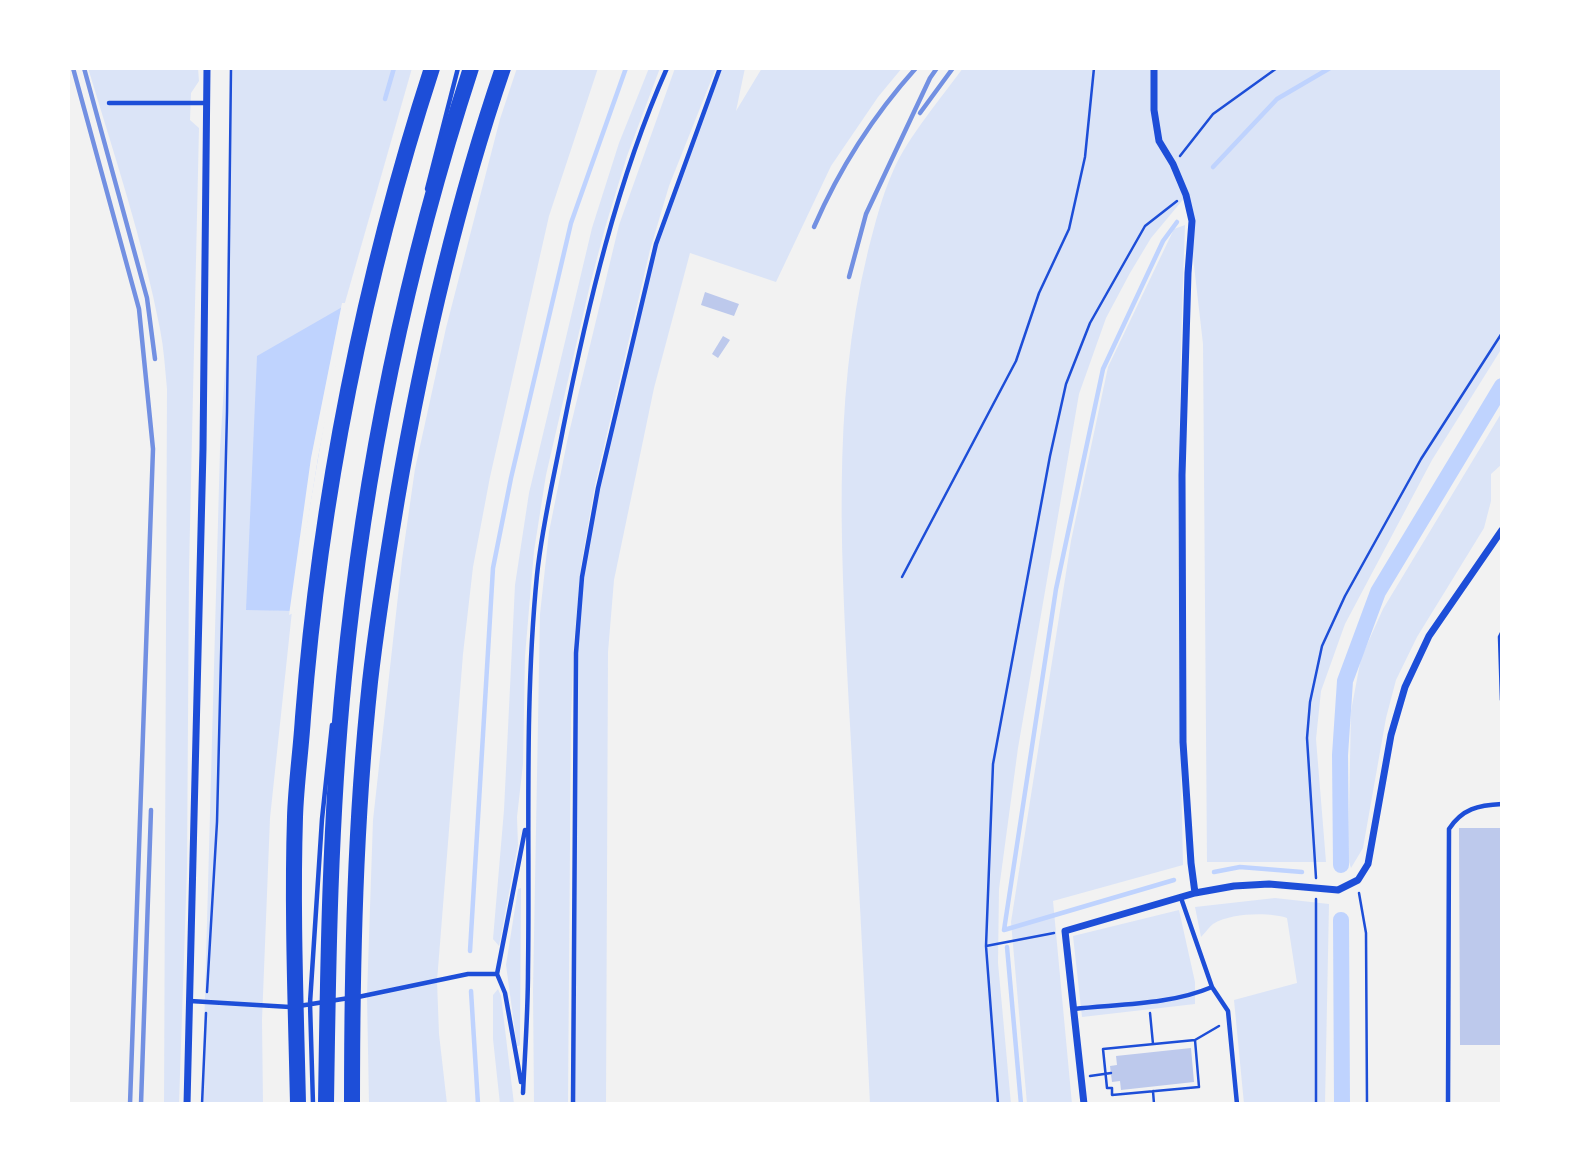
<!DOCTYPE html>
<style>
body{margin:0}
#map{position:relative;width:1570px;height:1172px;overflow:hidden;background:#f2f2f2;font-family:Commissioner,sans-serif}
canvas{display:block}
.frame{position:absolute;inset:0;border:70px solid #fff;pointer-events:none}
</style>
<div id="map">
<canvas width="1570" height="1172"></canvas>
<div class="frame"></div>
</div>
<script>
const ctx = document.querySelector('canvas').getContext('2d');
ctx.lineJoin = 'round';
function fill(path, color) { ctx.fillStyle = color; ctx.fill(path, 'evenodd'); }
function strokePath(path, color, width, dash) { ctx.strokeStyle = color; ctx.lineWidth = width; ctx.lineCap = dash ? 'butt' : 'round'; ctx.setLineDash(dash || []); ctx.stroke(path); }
fill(new Path2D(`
 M88,68H198L199,81L191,93L190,120L199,128L189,570L187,868L179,1104H164L167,389C165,369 164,349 160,329C143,241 114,154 88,68Z
 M231,68H412L344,306L246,609L292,611L270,818L262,1020L263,1104H202L220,449L226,355Z
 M517,68H598L549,216L490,477L473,567L463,654L437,981L439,1034L447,1104H369L367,995L373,820L402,560L415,469L446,328L500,119Z
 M649,68H660L627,156L605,228L590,285L546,475L534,551L525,656L523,764L517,817L518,845L499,946L493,939L504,810L515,585L529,493L592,228L619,143Z
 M675,68H716L669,186L650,250L595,485L581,566L574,642L571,718L568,1104H534L533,990L540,614L549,532L568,437L619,225Z
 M720,68H745L736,111L762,68H902L878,97L831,166L776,282L690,253L654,388L614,580L608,652L606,1104H573L576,653L582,577L598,488L656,244Z
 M963,68H1502V348L1432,460L1345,624L1321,691L1316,739L1326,862H1207L1203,344L1186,196L1151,238L1130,273L1106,318L1079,394L1018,748L999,889L998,963L1011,1104H870C864,977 857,851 850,725C842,567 830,406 868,251C875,224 882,195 894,169C908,137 942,97 963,68Z
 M1185,225C1176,438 1178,652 1183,865L1053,901L1072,1104H1027L1011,922L1071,541L1108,367L1174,229Z
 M1502,412V464L1491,474V501L1484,528L1417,637L1396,680L1386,718L1363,848L1351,868L1348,859L1351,711L1361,658L1383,609Z
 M521,888L520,1044L519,1046H517L506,965L518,889Z
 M1275,898L1329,904L1325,1104H1244L1234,1000L1297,983L1287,918C1268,912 1231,913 1213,924C1209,927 1205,933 1201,937L1195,907Z
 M1179,910L1195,982V1004L1082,1017L1073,936Z
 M498,989L501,996L514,1104H500L493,1039V995Z`), '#dbe4f7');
fill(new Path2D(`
 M344,306L292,611L246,610L257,356Z`), '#bfd3fe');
fill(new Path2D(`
 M342,303H346L347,307L318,458L303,551L296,612L289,615L311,458Z`), '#f2f2f2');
strokePath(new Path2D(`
 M385,99L394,68
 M1213,167L1277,99L1330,68
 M1214,872L1240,867L1302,872
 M1174,880L1004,930L1056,589L1103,369L1163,241L1177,222
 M1007,947L1021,1104
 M470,951L493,568L511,478L571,223L626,68
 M471,991L478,1104`), '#bfd3fe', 4.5);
strokePath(new Path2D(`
 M1341,865L1340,755L1345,681L1378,592L1502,386
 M1341,920L1342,1104`), '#bfd3fe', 16);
fill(new Path2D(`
 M705,292L739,304L734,316L701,305Z
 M723,336L730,340L718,358L712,354Z
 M1459,828H1502V1045H1460Z
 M1191,1048L1194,1082L1121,1090L1120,1081L1112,1082L1110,1066L1117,1065L1116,1056Z`), '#bdc9ec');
strokePath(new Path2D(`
 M1180,156L1213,114L1277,68
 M902,577L1016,361L1039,293L1069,229L1085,157L1094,68
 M1316,878L1307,738L1310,702L1322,646L1345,596L1421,459L1502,333
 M1359,893L1366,933L1367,1104
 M986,946L1054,933
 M207,992L217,822L227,412L231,68
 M1150,1013L1153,1044
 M1195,1040L1199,1087L1112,1095V1088H1107L1103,1049Z
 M1195,1040L1219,1026
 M1090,1076L1111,1073
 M1153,1091L1154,1104
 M202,1104L206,1013
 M998,1104L986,946L993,764L1050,456L1066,384L1090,323L1145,226L1177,201
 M1316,1104V899`), '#1d4ed8', 2.5);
strokePath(new Path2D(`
 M109,103H207
 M427,189L458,68
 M1502,633L1500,637L1502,700
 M1181,898L1212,987L1228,1011L1237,1104
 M358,997L468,974H497
 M190,1001L290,1007
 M299,1006L349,998
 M1074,1009C1119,1004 1170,1005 1212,987
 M521,1082L505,993L497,974L525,830
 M523,1093C525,1052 528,1012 528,971C530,839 524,706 537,575C542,526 554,477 563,429C587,309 617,180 667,68
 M313,1104L310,1003L322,819L332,725
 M573,1104L576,653L582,577L598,488L656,244L720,68
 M1448,1104L1449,829C1462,809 1478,805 1502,804`), '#1d4ed8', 4.5);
strokePath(new Path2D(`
 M1154,68V110L1159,141L1173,164L1186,195L1192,221L1188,273L1182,475L1183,742L1191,863L1195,893
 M187,1104L203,449L207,68
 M1084,1104L1065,931L1195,893L1234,886L1269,884L1338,890L1358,880L1368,864L1391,735L1405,687L1429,636L1502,530`), '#1d4ed8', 7);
strokePath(new Path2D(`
 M298,1104C296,1009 292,913 295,817C296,784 301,750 303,717C320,499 364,277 432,68
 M326,1104C328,961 330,819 344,677C364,471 407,264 471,68
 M352,1104C352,963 355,822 370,682C377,620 387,559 397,499C422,353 455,208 503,68`), '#1d4ed8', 16);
strokePath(new Path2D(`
 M73,68L139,309L153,449L130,1104
 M84,68L147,298L155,359
 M920,113L953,68
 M814,227C840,167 872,117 916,68
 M849,277L866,214L930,78L937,68
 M141,1104L151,810`), '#7290e2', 4.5);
</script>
